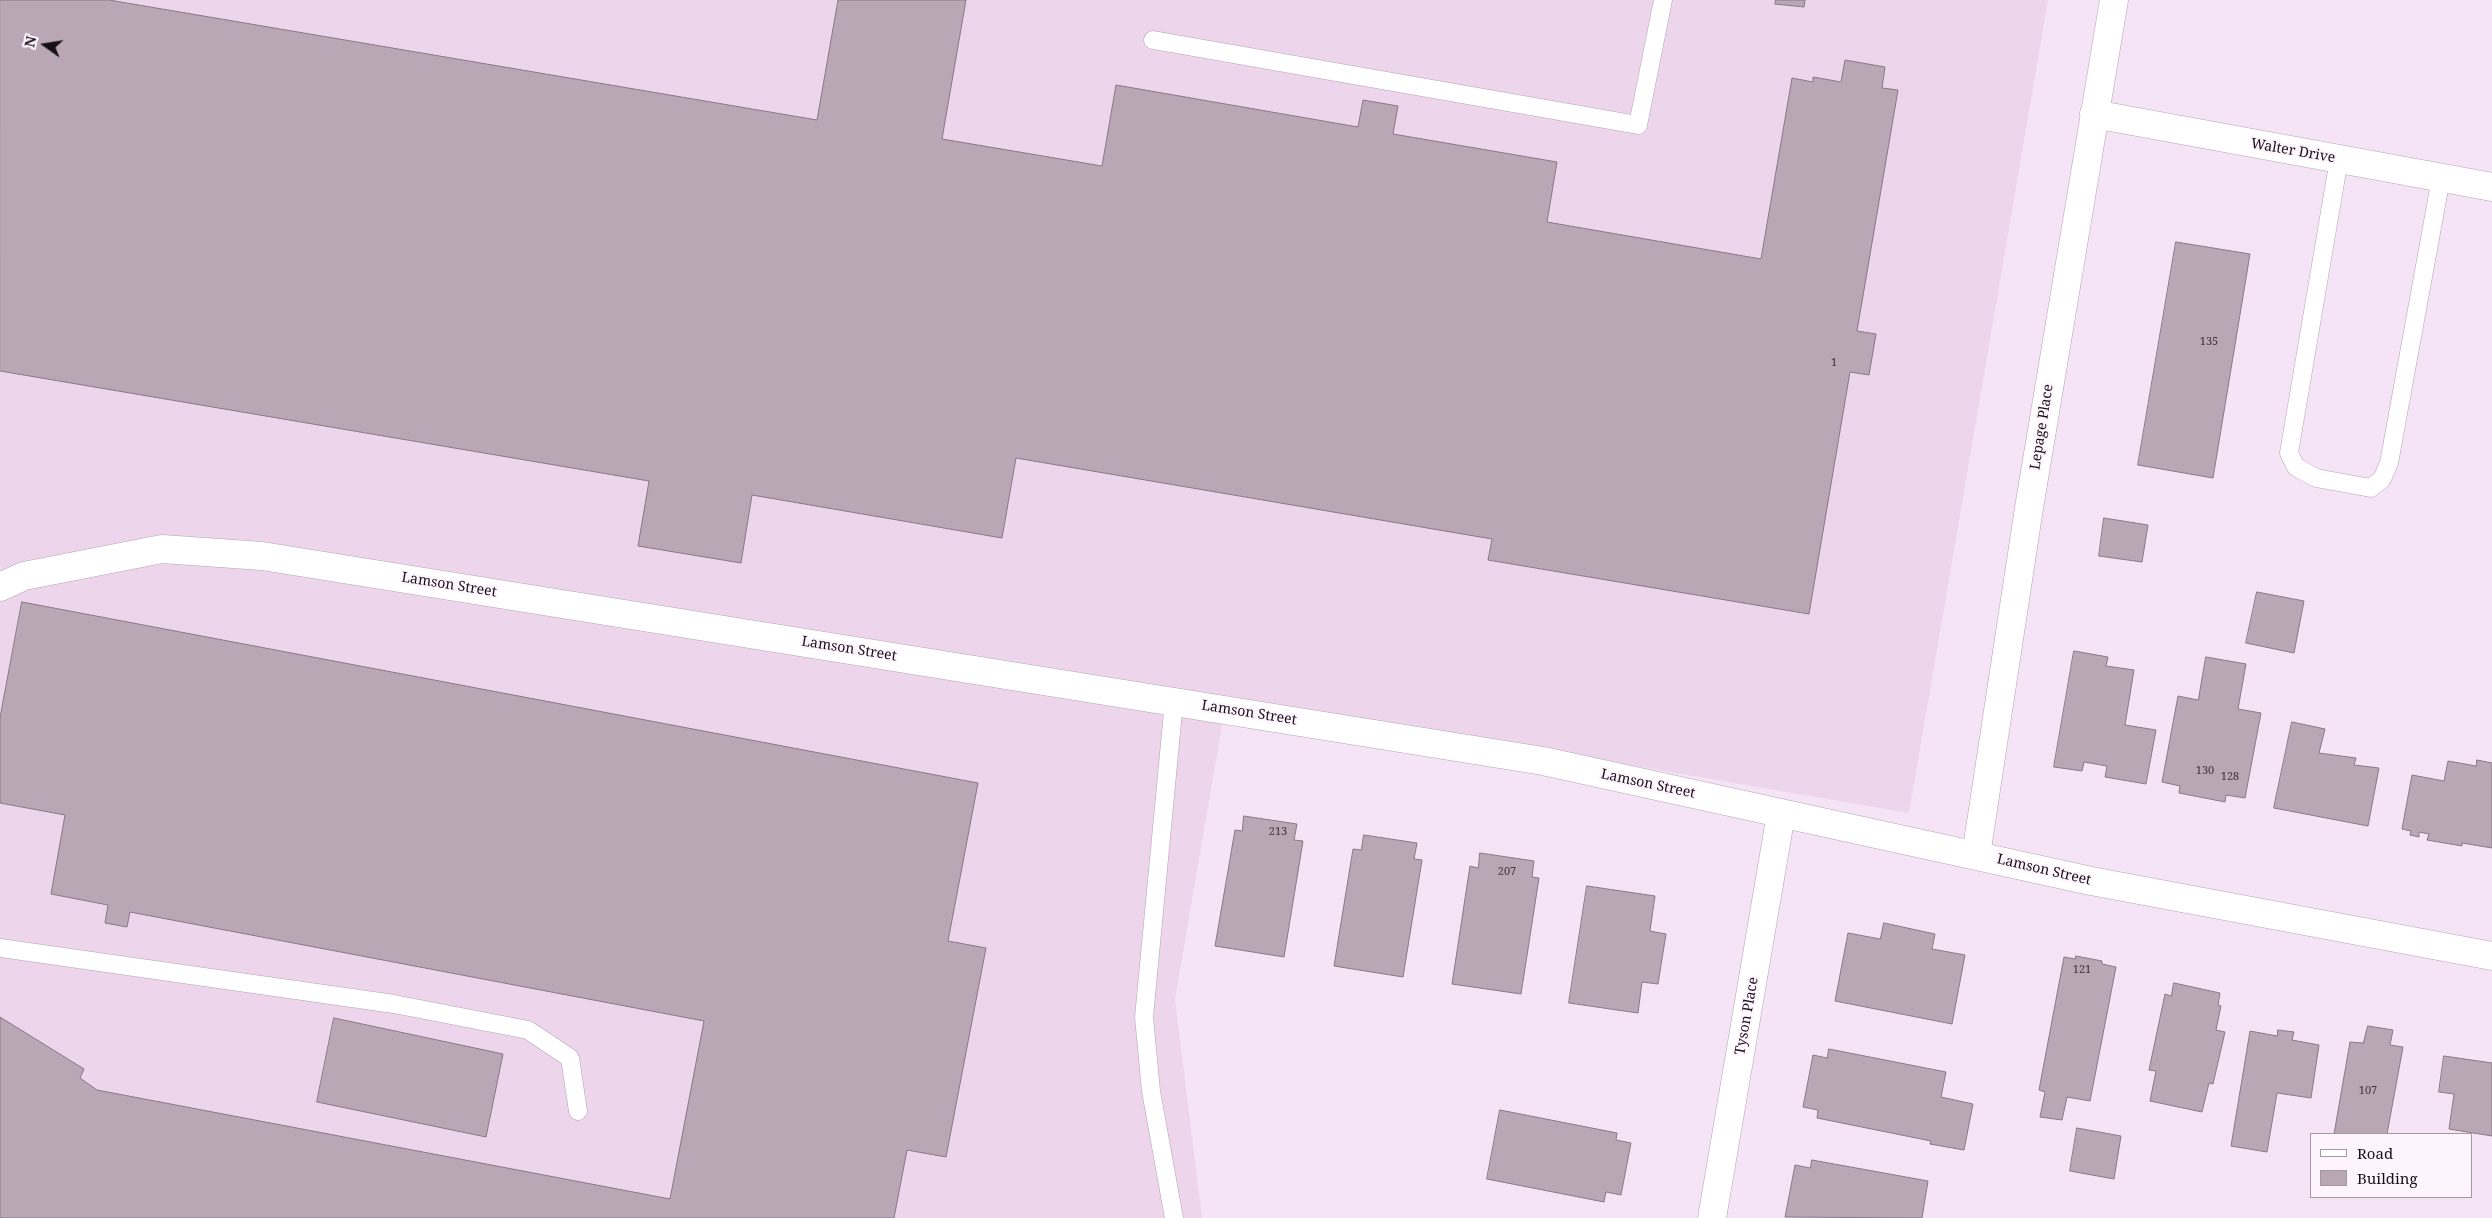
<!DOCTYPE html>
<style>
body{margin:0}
#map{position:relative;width:2492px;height:1218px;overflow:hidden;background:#f5e4f5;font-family:"Noto Serif",serif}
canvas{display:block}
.legend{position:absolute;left:2310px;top:1133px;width:162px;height:65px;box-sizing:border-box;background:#fef4fe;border:1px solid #a299a1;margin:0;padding:6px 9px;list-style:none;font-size:15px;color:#171116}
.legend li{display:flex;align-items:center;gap:10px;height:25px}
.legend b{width:25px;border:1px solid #a299a1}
.north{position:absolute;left:20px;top:20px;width:50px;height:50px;-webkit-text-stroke:4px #fef4fe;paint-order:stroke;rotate:283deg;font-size:14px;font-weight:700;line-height:20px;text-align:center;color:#171116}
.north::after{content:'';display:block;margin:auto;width:18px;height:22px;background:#171116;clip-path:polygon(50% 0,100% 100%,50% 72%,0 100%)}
</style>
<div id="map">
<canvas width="2492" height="1218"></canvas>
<ul class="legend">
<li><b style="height:6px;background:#fff"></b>Road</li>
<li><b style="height:14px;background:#b9a7b6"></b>Building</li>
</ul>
<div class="north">N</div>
</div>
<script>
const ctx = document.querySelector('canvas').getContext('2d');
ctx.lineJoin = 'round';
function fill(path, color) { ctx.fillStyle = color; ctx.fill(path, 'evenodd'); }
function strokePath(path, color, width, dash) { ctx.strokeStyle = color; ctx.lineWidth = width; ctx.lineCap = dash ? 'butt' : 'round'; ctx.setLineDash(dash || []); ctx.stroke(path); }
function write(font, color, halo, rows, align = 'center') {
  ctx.font = font + ' "Noto Serif",serif'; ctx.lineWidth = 4.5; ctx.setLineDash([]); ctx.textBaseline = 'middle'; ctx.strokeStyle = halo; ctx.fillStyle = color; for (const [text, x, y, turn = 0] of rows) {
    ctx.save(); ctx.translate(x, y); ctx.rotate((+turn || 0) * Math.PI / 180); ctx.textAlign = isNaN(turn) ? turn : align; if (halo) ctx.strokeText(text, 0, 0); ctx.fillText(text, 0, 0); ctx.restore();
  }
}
fill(new Path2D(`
 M0,0H2048L1909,813L1227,696L1175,999L1202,1218H0Z`), '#edd6ec');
const building = new Path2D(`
 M0,0H109L817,120L838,0H966L942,139L1102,166L1116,85L1358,127L1363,100L1398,106L1393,134L1557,162L1547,222L1761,259L1792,78L1813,82V77L1841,82L1845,60L1885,67L1882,88L1898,90L1857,331L1876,334L1869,375L1850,372L1809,614L1488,560L1492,539L1016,458L1002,538L752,495L741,563L638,546L649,481L0,371Z
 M1776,0H1805L1804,7L1775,4Z
 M2176,242L2250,254L2213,478L2138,465Z
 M2104,518L2148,525L2142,562L2099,556Z
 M2257,592L2304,601L2294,653L2246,643Z
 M22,602L978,783L948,941L986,948L946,1157L907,1150L894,1218H0V1017L84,1069L80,1078L97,1090L670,1199L704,1021L130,912L127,927L105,923L108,905L51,894L65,815L0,803V718Z
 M2074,651L2108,657L2106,666L2134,670L2125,725L2156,730L2146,784L2105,777L2107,766L2084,762L2082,771L2054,767Z
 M2206,657L2246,664L2238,709L2261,713L2245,798L2226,795L2225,802L2179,793L2180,786L2162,782L2178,696L2198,700Z
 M2292,722L2325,729L2319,753L2356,758L2354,765L2379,768L2368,826L2274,808Z
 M2477,760L2492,763V848L2462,843V846L2427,840L2429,834L2419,832V837L2410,835L2411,831L2402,829L2412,775L2444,781L2448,761L2476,766Z
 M1244,816L1297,824L1294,840L1303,841L1284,957L1215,946L1235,830L1242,831Z
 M1364,835L1417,843L1414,859L1422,860L1403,977L1334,966L1353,849L1361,850Z
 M1480,853L1534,861L1532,877L1539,878L1521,994L1452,984L1470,866L1478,868Z
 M1587,886L1655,896L1650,931L1666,934L1658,984L1642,982L1638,1013L1569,1003Z
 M1884,923L1935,934L1932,949L1965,955L1952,1024L1835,1001L1848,933L1880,939Z
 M2076,956L2102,961V964L2116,967L2090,1101L2067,1097L2062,1120L2040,1117L2045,1092L2039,1090L2064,957L2075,959Z
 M2174,983L2220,993L2218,1005L2221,1006L2216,1030L2225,1032L2213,1084L2209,1083L2202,1112L2150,1101L2156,1071L2149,1070L2165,994L2171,996Z
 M334,1018L503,1054L486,1137L317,1102Z
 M2368,1026L2393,1030L2390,1045L2403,1047L2387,1134H2334L2350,1042L2363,1043Z
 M2278,1030L2294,1032L2292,1040L2319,1045L2311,1098L2277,1093L2267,1152L2231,1146L2250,1031L2277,1036Z
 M1829,1049L1946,1072L1941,1097L1973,1104L1964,1150L1930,1144L1931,1141L1817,1118L1818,1110L1803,1107L1813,1055L1827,1058Z
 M2444,1056L2492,1063V1136L2449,1129L2454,1094L2439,1092Z
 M1500,1110L1617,1133L1616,1140L1631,1143L1621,1195L1606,1192L1604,1202L1487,1179Z
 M2077,1128L2121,1136L2114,1179L2070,1171Z
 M1812,1160L1928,1181L1922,1218L1785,1217L1795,1165L1810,1168Z`);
fill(building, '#b9a7b6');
strokePath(building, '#897886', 1);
const service = new Path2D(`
 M1153,40L1638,125L1663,0
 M2339,159L2289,453L2296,467L2316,478L2371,488L2382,479L2389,463L2441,178
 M0,948L394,1004L528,1030L570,1058L578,1111
 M1174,1218L1151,1091L1144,1017L1174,701`);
const minor = new Path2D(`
 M2094,114L2492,187
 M0,587L24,576L162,549L262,556L1543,761L2091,881L2492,956
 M1976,855L2029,508L2114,0
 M1712,1218L1781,814`);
strokePath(service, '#b4a4b4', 19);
strokePath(minor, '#b4a4b4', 29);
strokePath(service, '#fff', 18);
strokePath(minor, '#fff', 28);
write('11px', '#40363e', null, [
 ["135",2209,342],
 ["1",1834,363],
 ["130",2205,771],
 ["128",2230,777],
 ["213",1278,832],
 ["207",1507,872],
 ["121",2082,970],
 ["107",2368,1091]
]);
write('14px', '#171116', '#fef4fe', [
 ["Walter Drive",2293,151,10],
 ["Lepage Place",2042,427,-81],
 ["Lamson Street",449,585,9],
 ["Lamson Street",849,649,9],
 ["Lamson Street",1249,713,9],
 ["Lamson Street",1648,784,12],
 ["Lamson Street",2044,870,13],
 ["Tyson Place",1747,1016,-80]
]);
</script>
